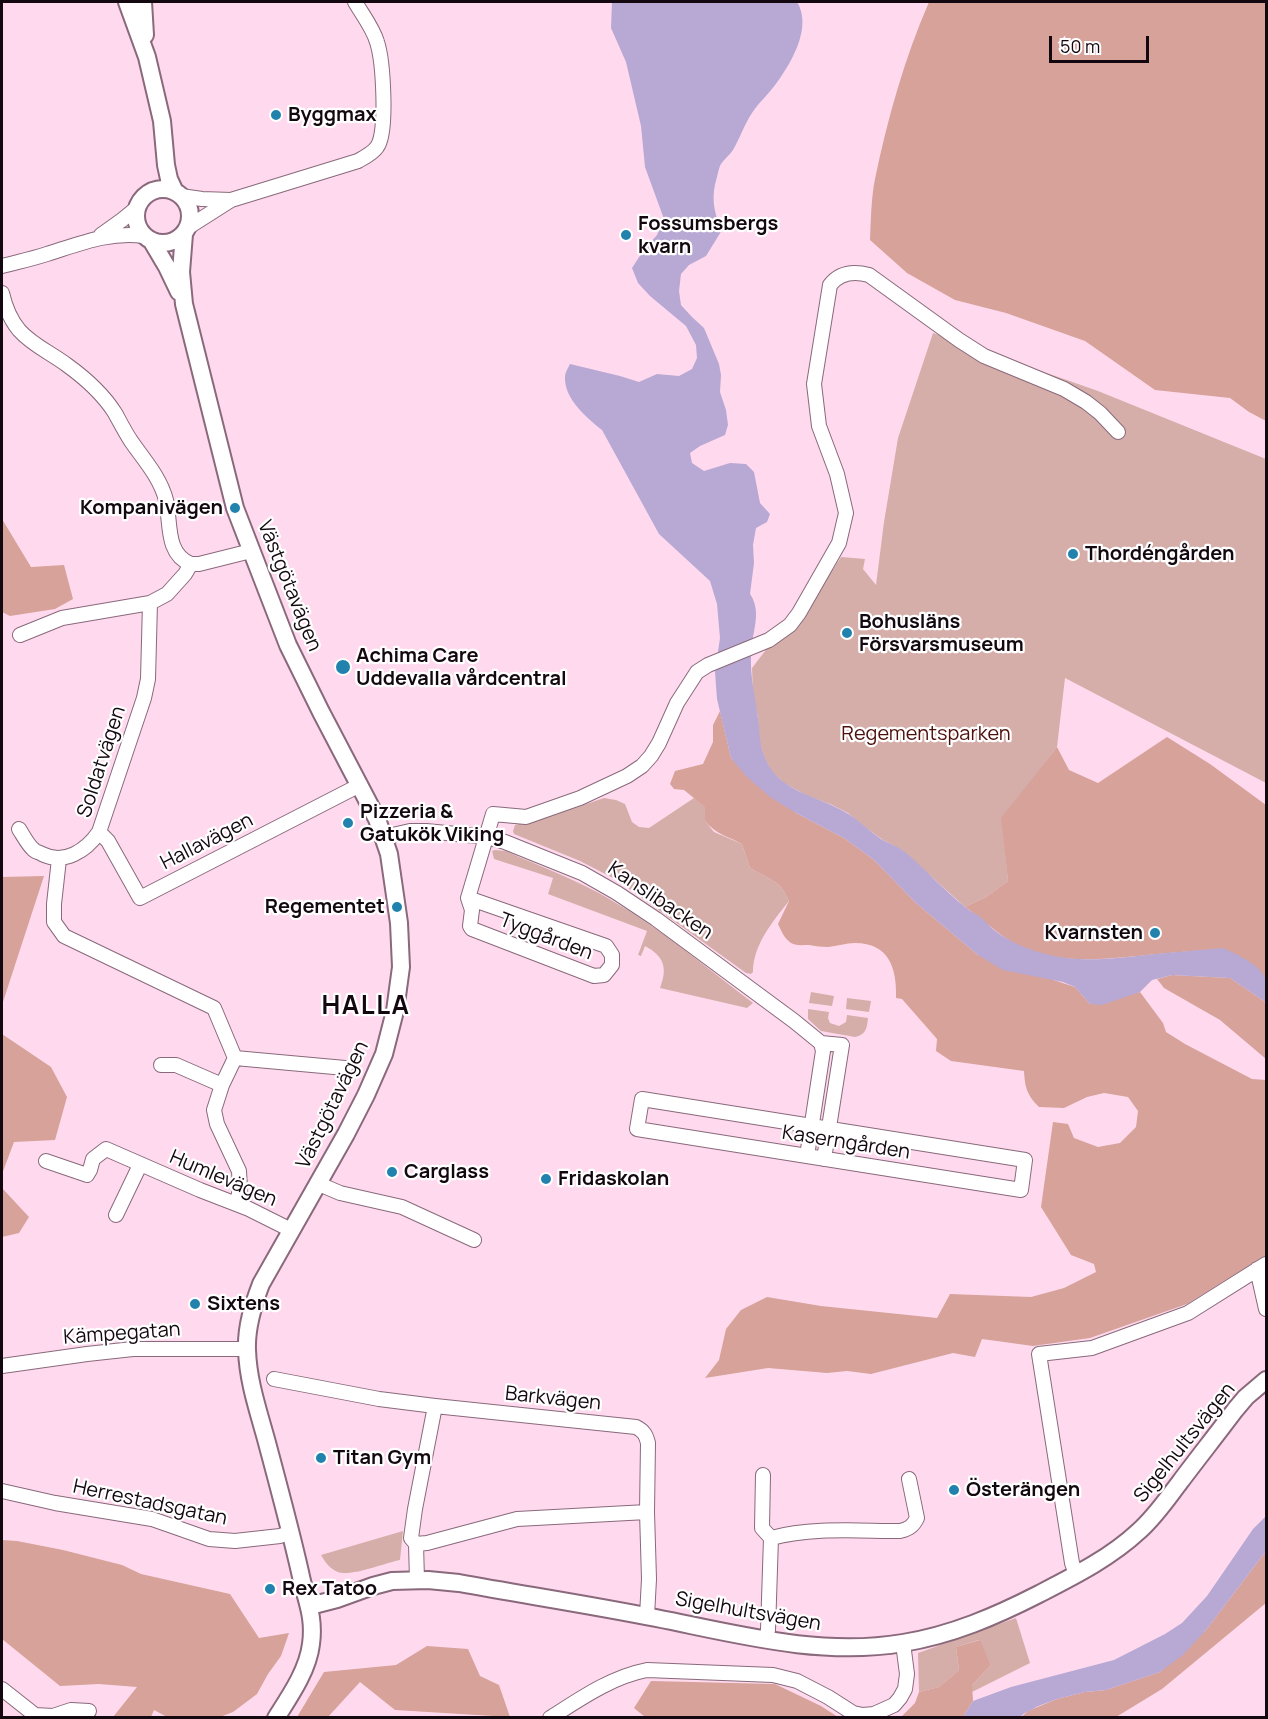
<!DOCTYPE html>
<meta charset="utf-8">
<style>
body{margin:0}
#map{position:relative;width:1268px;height:1719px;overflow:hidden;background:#ffdaee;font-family:Manrope,sans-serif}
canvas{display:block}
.frame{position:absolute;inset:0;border:3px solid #13080f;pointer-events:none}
.scale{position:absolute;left:1049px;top:36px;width:100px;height:27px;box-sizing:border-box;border:3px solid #13080f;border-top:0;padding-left:8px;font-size:18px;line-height:21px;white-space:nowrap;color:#13080f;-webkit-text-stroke:4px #fff;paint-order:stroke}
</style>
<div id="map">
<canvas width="1268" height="1719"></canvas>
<div class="frame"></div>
<div class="scale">50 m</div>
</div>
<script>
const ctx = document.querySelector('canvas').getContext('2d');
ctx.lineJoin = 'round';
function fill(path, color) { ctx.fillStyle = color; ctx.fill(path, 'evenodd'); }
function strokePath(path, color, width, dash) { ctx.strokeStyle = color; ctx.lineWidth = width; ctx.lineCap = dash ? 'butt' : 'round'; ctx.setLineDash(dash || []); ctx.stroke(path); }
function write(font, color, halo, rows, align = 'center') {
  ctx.font = font + ' Manrope,sans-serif'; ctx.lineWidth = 4.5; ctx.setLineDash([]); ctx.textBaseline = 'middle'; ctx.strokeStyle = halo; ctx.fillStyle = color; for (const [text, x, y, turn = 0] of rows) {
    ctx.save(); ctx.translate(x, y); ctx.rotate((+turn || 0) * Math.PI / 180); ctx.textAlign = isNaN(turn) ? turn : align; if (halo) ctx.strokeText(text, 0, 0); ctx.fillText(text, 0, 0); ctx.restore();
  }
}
fill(new Path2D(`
 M933,333L1098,391L1266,459V783L1065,678L1057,747L1002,818L1008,881L986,897L965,907L902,850L883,840L866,828L848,813L830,804L808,796L784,783L772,772L764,757L759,740L758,717L753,695L752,668L772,642L806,611L841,557L865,559L863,569L876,585L884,522L898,438Z
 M604,798L616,800L625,804L632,822L639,827L649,828L694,798L706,807L705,821L714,832L742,844L750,868C769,880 779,878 789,901C773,921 753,945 753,972L751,974L746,973L617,880L580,861L514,834L513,831L515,825L557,814Z
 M495,850L506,851C541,867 578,880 611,900C661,929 707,968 753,1003L747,1008L660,988C668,968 664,956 645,946L641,956L638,955L647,931L548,894L553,878L494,859L492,851Z
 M811,992L834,996L832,1006L809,1003Z
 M847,998L871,1001L869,1012L846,1009Z
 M808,1009L829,1012L828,1018L830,1023L839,1026L846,1022L847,1015L868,1018C867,1028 866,1035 855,1037L821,1031L808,1019Z
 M403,1531L400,1560C385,1563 351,1577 338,1572C330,1569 325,1562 321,1555Z
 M1016,1618L1030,1663L972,1692V1685L991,1665L979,1640L956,1647L959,1670L939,1687L919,1692L918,1653Z`), '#d5aea9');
fill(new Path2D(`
 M929,2H1266V421L1249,412L1230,398L1155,390L1085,341L1006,313L955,300L907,273L870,240C871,220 871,199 875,179C887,120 905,57 929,2Z
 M2,519L31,567L64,565L73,599L55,609L10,616L2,612Z
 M720,711L731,758L796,813L844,838L874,860L916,903L978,955L1075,987L1090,1004L1140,992L1163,1023L1166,1032L1185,1044L1252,1079L1266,1080V1255L1187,1304L1090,1338L1033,1346L982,1339L975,1357L953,1353L871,1374L847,1371L827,1373L768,1368L705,1378L719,1360L726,1329L741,1310L767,1297L821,1306L937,1318L950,1294L1031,1297L1064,1288L1096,1272L1094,1264L1071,1255L1041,1207L1053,1122L1068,1124L1074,1138L1098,1147L1120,1143L1136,1127L1138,1111L1128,1097L1104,1093L1087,1097L1064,1108L1039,1107C1027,1095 1025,1088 1024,1071L951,1061L936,1051L937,1039L902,999L896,998C897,968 889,943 855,943C846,943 837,946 828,947C822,947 815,946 809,945C803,945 796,946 791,943C784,938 782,932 778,924L789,901C779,878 769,880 750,868L742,844C727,836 716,834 705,821V807L684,790L674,789L670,784L675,771L703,764L713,742V725Z
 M1167,737L1210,764L1266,805V980C1254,964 1241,956 1223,949C1201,950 1180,952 1158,954C1112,958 1060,967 1017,945C998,935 983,919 965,907L986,897L1008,881L1001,818L1057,747L1069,770L1098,783Z
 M44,876L2,1005V877Z
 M1172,975L1230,978L1264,1001L1266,1006V1059L1220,1020L1164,988L1157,979Z
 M2,1034L51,1067L67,1097L55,1140L14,1142L2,1174Z
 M2,1188L29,1217L19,1233L2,1237Z
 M2,1540L17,1541L63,1550L122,1565L141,1574L230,1594L259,1638L289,1633L281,1656L268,1674L257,1694L233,1712L220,1717L169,1718L154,1710L151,1717H113L137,1687L99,1684L60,1686L2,1639Z
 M1266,1551V1603L1162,1689L1116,1717L1020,1718L1028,1711L1057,1699L1085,1692L1106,1690L1160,1672L1206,1630Z
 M980,1640L991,1665L972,1685L973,1701L963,1717L900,1718L915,1703L919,1692L939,1687L959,1670L956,1647Z
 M427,1646L468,1649L480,1676L499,1685L510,1717L395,1710L360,1682L328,1717H297L324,1672L396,1665Z
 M651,1681L775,1684L821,1706L838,1717H645L634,1708Z`), '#d6a29a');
fill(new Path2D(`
 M612,2H797C812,26 793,60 778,81C770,93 759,102 752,113C744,125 740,138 733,150C730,155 724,159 721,164C719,167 718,173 717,177C711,196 713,212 722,230L706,256L689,265L681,274L679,291L681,305L692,317L704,328L719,364L721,375L720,392L726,410L728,425L725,435L700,446L690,453L692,463L704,471L730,463L746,464L754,472L760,503L770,514L767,522L756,528L753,545L754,563L750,594C763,613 751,634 751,655C750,676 755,697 758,718C760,732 759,745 765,758C779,792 816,795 845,812C858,819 869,831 881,839C889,844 898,846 905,852C926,870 944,890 965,907C971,912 978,915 984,920C987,923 990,927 994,930C1008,941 1024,948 1042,953C1079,964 1118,958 1155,954C1177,952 1200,950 1223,948C1236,954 1264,966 1266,982C1268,990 1266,999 1266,1006L1264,1001L1230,978L1172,975L1152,980L1140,992L1102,1005L1090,1004L1075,987L1063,982L1003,970L978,955L916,903L874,860L844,838L796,813L770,797L747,777L731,758L717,699L715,672L720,638L717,604L710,581L659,534L602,430C587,418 564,399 565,377C565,373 568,368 570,364L620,376L639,382L657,374L679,376L692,369L697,358L696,345L686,326L650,296L638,283L632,268L643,251L657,235L664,219L645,167L641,126L626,62L611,28Z
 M1266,1516V1551L1206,1630L1183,1655L1160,1672L1106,1690L1085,1692L1057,1699L1028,1710L1020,1717H999V1710H991L982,1717H963L973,1701L1011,1687L1114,1660L1165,1634L1182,1623L1207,1596L1253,1529Z`), '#b7a8d4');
strokePath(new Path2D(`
 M994,1718L1006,1709L1028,1698`), '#b7a8d4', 24);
const minor = new Path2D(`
 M181,196L202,199L231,200
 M187,228L231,200L358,161C365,157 373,153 377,147C388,133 383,60 377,42C373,28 362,14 355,2
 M101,235L122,220L138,207
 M2,266C17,262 32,259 47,254C79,244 110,231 144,236
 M2,293C5,306 10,319 19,330C32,345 51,353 67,365C85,378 103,394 115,413C120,422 125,432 131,441C144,460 160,477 166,500C171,522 165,554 191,564
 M20,635L62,618L150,603L167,594L185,574L191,564H199L251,551
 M19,829C23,835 28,845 33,849C35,852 39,852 42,854C64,865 86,851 99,832L144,698L148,679L150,603
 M99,832L108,841L140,898L360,785
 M384,837L410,831H426L487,837L505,842L582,873L617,893L656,919L794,1021L821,1043L842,1045L824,1159
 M59,859L54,904V922L64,936L214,1008L235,1058L345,1068
 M468,898L606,946L612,955V965L604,975L594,976L472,929L470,926L472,910L468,898L493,814L526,817L580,798L627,776L642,766L651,756L659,743L677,703L697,672L708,665L769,640L790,625L799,613L839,543L846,513L837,474L819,426L814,384L830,285C840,272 854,271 869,275L959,340L984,356L1064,389L1086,402L1100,413L1118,432
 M161,1065H176L222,1085L235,1058
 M222,1085L214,1110L217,1124L239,1171L240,1188L237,1204
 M642,1099L1025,1160L1021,1190L637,1129Z
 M807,1156L823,1051L821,1043
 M46,1161L87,1175L90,1170L93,1159L106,1149L200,1190L249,1209L291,1230
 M319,1184L340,1193L402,1207L474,1240
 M116,1215L140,1165
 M1257,1269L1266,1309
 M2,1366L87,1354L133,1349H247
 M274,1379L379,1399L435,1406L636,1427C644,1431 646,1435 648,1443L647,1512L649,1579L647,1616
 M763,1475L762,1528L771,1538
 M2,1491L55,1503L152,1519L209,1539L235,1541L280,1536L291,1532
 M416,1544L427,1543L517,1519L647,1512
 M1076,1574L1072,1563L1039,1354L1092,1348L1188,1313L1266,1264
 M417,1580L416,1544L411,1538L415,1509L435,1406
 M766,1639L768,1630L771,1538C813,1527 857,1531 900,1531C909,1529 913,1526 917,1518L909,1479
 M2,1689L35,1715L53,1716L71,1710L89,1711
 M550,1718C580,1699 611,1677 647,1670L773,1675L797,1681L828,1697L853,1713L863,1715L874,1714L894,1705L900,1698L905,1689L907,1674L903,1643`);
const tertiary = new Path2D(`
 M127,2L147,57L162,121L166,165L169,179L175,192
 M143,2L145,35
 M136 216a27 27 0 1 1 54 0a27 27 0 1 1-54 0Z
 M184,234L181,272L184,304L235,508L288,645L321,712L377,819L389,854L399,923L401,967L395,1011L384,1054L366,1095L346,1134L261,1284C253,1305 246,1327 247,1350C248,1381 258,1410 266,1439C278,1484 290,1528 300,1572C305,1598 315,1615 311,1644C308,1670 290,1696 276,1718
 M151,240L167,267L179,292
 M310,1606L337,1599L373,1586L392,1581L428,1580L459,1583C525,1595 591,1605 656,1618C737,1634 820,1657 903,1643C952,1635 996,1616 1039,1594C1074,1576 1110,1558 1139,1531C1155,1517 1167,1499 1180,1482C1198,1458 1217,1434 1235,1410L1246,1397L1266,1380`);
strokePath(minor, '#89697b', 16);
strokePath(tertiary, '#89697b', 20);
strokePath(minor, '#fff', 14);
strokePath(tertiary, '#fff', 16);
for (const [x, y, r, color] of [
 [276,115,6,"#2082ad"],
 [626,235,6,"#2082ad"],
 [235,508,6,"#2082ad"],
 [1073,554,6,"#2082ad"],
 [847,633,6,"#2082ad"],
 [343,667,8,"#2082ad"],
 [348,823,6,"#2082ad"],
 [397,907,6,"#2082ad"],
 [1155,933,6,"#2082ad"],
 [392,1172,6,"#2082ad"],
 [546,1179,6,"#2082ad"],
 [195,1304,6,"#2082ad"],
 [321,1458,6,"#2082ad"],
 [954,1490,6,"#2082ad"],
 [270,1589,6,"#2082ad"]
]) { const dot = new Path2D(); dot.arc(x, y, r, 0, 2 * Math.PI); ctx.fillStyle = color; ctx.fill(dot); strokePath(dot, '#fff', 2); }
write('bold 20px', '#13080f', '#fff', [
 ["Byggmax",288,115],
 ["Fossumsbergs",638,224],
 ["kvarn",638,247],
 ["Kompanivägen",223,508,"right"],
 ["Thordéngården",1085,554],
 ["Bohusläns",859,622],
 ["Försvarsmuseum",859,645],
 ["Achima Care",356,656],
 ["Uddevalla vårdcentral",356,679],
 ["Pizzeria &",360,812],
 ["Gatukök Viking",360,835],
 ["Regementet",385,907,"right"],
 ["Kvarnsten",1143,933,"right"],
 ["Carglass",404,1172],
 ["Fridaskolan",558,1179],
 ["Sixtens",207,1304],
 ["Titan Gym",333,1458],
 ["Österängen",966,1490],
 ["Rex Tatoo",282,1589]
], 'left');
write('20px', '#13080f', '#fff', [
 ["Västgötavägen",289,586,68],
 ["Soldatvägen",102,762,-72],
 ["Hallavägen",207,842,-27],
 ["Kanslibacken",660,901,34],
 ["Tyggården",546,937,21],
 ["Västgötavägen",333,1105,-64],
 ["Kaserngården",846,1143,9],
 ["Humlevägen",223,1179,23],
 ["Kämpegatan",122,1334,-4],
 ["Barkvägen",553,1399,6],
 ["Sigelhultsvägen",1185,1443,-51],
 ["Herrestadsgatan",150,1503,12],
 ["Sigelhultsvägen",748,1612,10]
]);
write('20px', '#4e0f0b', '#fff', [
 ["Regementsparken",926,734]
]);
ctx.letterSpacing = '1.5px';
write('bold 26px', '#13080f', '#fff', [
 ["HALLA",366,1007]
]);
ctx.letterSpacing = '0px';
</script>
